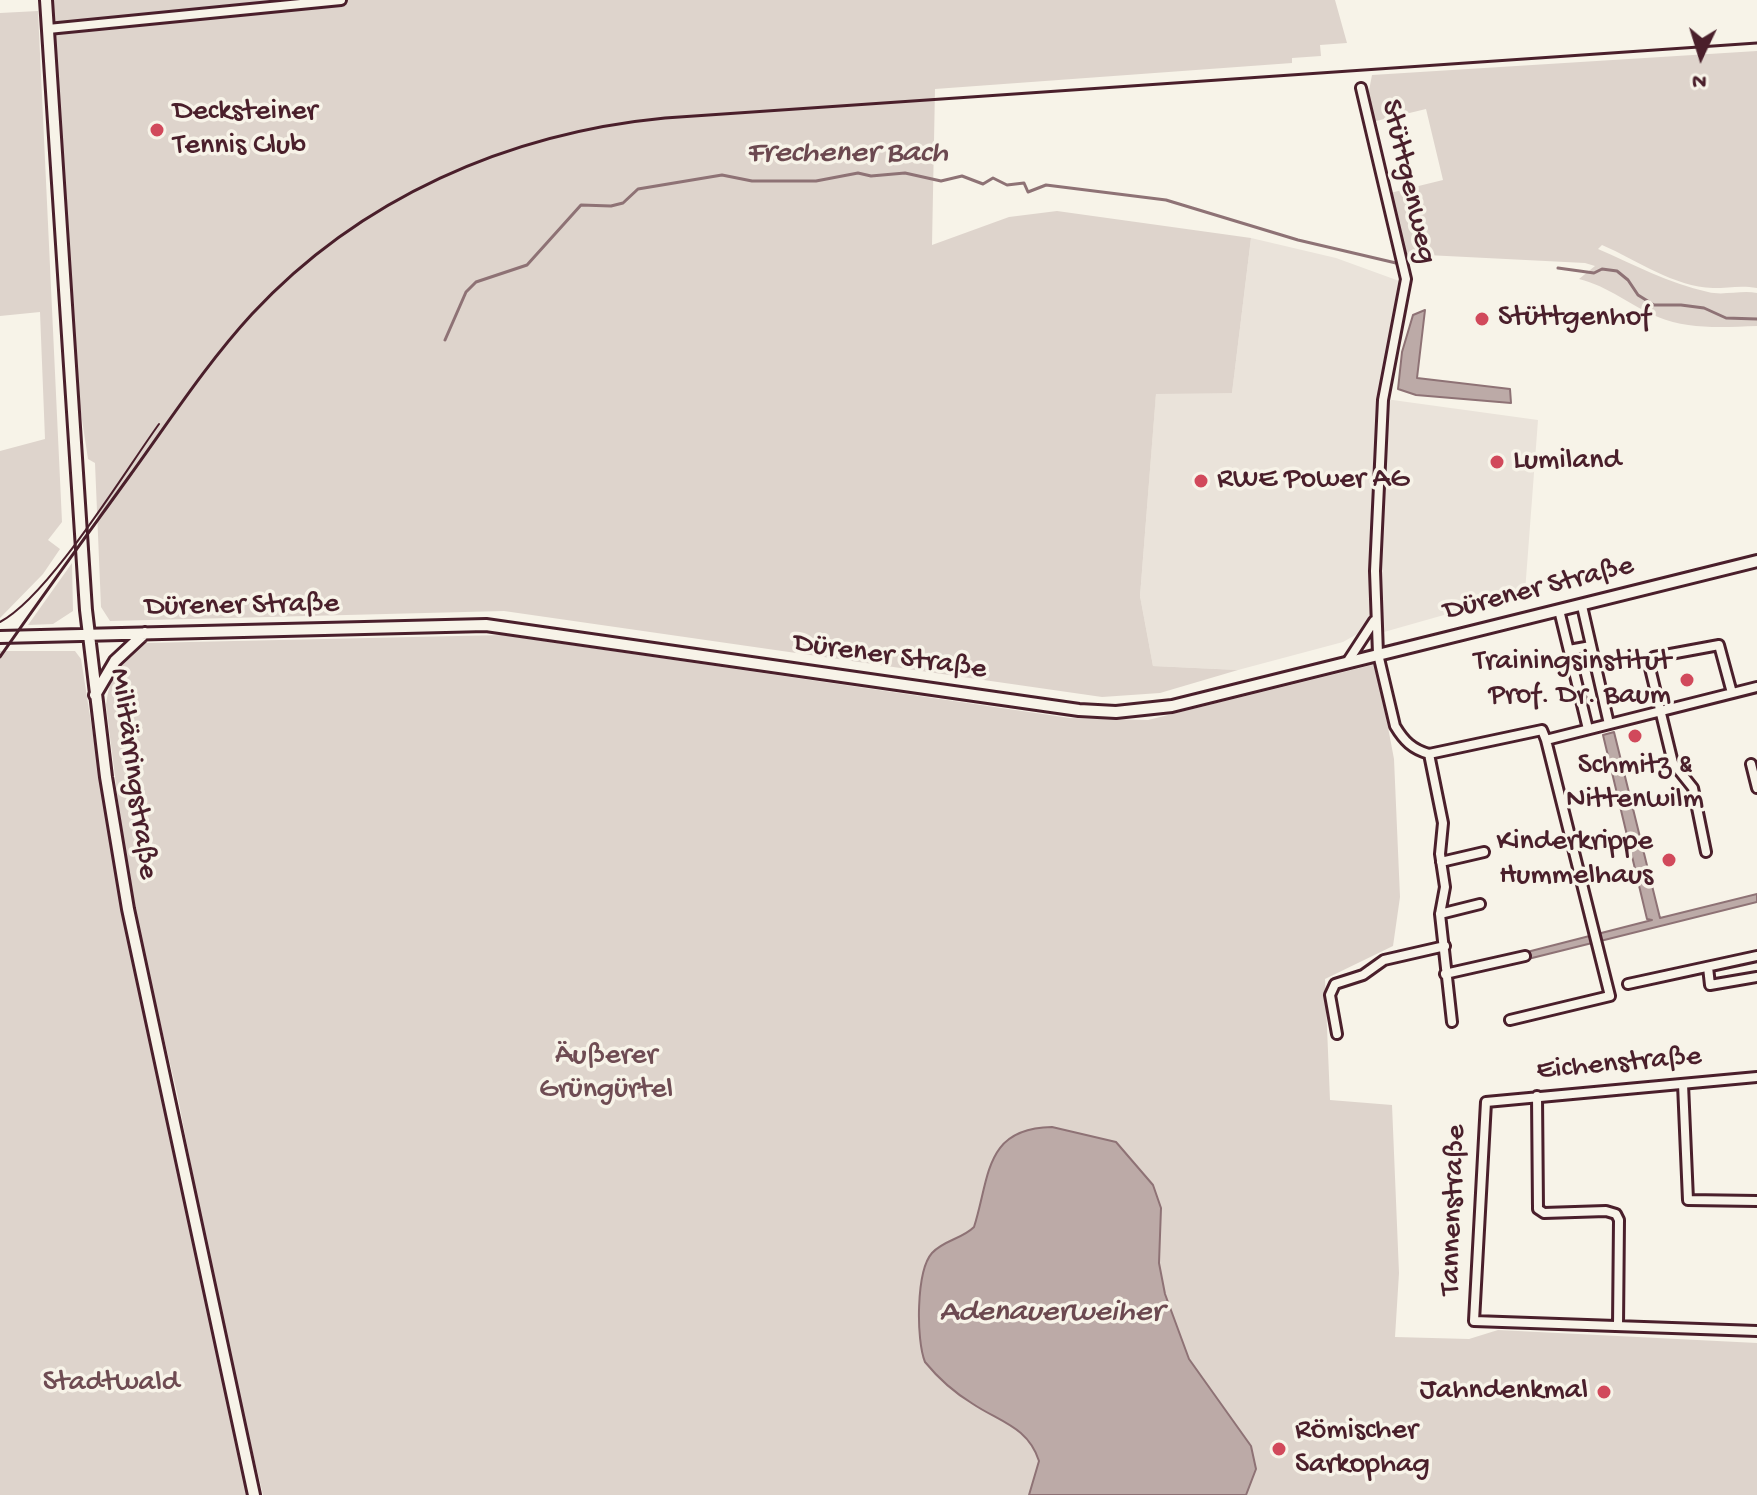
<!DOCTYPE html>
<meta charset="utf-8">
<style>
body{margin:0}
#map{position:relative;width:1757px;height:1495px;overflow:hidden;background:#f7f3e8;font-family:"Gochi Hand",sans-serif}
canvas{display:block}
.north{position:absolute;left:1661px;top:16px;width:80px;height:80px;-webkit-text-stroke:6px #f7f3e8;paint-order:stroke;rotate:184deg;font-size:22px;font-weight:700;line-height:32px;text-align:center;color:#4a1f2b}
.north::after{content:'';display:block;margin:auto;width:28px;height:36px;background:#4a1f2b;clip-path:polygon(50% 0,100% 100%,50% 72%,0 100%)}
</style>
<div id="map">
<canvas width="1757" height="1495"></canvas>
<div class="north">N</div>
</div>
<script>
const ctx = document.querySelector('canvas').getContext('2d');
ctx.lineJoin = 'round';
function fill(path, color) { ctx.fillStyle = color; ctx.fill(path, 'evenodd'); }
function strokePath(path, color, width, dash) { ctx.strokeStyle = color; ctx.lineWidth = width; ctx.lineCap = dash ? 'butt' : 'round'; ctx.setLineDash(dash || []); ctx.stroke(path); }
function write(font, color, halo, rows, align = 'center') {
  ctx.font = font + ' "Gochi Hand",sans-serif'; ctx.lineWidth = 7; ctx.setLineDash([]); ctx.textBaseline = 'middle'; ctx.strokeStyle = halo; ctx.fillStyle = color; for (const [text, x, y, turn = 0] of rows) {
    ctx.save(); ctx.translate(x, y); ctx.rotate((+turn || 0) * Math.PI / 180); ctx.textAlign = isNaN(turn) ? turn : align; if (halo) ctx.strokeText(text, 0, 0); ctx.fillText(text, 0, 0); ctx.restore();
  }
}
fill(new Path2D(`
 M1251,238L1336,258L1402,282L1401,299L1378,398L1538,420L1525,592L1384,632L1359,633L1343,642L1238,670L1153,666L1140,596L1156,393H1232Z`), '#eae3da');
fill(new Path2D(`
 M53,0H1335L1347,43L1320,45L1321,56L1292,58V63L935,89L932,245L1009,217L1057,211L1251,238L1232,393L1156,394L1140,596L1153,666L1238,670L1160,693L1102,697L504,611L110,621L101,607L95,463L88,459L77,387Z
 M38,11L62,522L48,540L60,549L43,574L0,618V451L45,439L40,312L0,316V13Z
 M1757,51V288C1741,285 1729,288 1713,288C1674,287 1637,260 1602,245L1598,249C1635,265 1668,283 1708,292C1723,296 1741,290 1757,293V326C1724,327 1689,330 1658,317C1631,306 1608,286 1579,279L1595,266L1585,263L1407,254L1390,193L1443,180L1426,109L1372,122L1367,101L1372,75Z
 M72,563L73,611L53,624L28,625Z
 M503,635L1070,718L1148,720L1376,664L1394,759L1400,897L1393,946L1325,979L1330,1100L1392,1105L1399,1273L1395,1337L1469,1339L1498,1330L1757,1343V1495H263L220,1315L177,1093L148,971L125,856L106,705C110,678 117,654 145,643Z
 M0,651H75L81,659L121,911L251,1495H0Z`), '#ded4cc');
const water = new Path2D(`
 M1425,310L1417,378L1510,389L1511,403L1416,395L1398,389L1402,352L1413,315Z
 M1614,732L1660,918L1757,894V902L1528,959L1527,952L1652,920L1647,919L1603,735Z
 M1052,1127L1116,1142L1153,1185L1161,1208L1159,1263L1165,1294L1189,1359L1251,1446L1256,1469L1246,1495H1029L1039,1461C1028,1427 1000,1422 973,1404C955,1393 938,1378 925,1362C916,1340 916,1271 932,1253C944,1240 962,1239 974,1227C990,1177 984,1128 1052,1127Z`);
fill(water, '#bcaaa7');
strokePath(water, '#8e7275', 2);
strokePath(new Path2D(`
 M1558,268L1594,273L1602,269L1617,271L1628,280L1638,295L1654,305H1681L1704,308L1726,318L1757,319
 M445,340L466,292L476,282L527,265L581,205L611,206L623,203L638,189L722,175L752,181H816L858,173L871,176L905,173L941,181L962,176L983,184L993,178L1007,185L1024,183L1028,192L1046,185L1166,200L1298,240L1396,263`), '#8e7275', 3);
const minor = new Path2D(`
 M48,29L341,0
 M1361,88L1406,279L1383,400L1375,571L1378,654L1395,726C1404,741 1412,749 1429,754L1542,730L1546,740L1757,687
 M1582,606L1609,724
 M1559,610L1588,729
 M1569,650L1591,646
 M1348,661L1374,621
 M1429,754L1443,823L1440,854L1445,887L1440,914L1452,1022
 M1751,764L1757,788
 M1706,852L1693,788L1673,763L1649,664L1654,657L1719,645L1732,693
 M1441,862L1484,852
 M1440,914L1480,904
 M1708,967L1710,985L1757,977
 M1445,974L1525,956
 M1628,984L1757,956
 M1510,1020L1610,996L1546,740
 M1337,1034L1330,995L1335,984L1363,975L1384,960L1445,946
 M1757,1077L1486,1102L1474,1321L1757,1331
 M1683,1084L1688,1200L1757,1201
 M1537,1096L1538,1209L1544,1213L1606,1211L1616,1214L1619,1220L1618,1326`);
const major = new Path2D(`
 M46,0L86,610L106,777L128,909L254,1495
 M0,637L486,625L1079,710L1116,712L1172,706L1757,561
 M95,695L115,661L145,633`);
strokePath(minor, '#4a1f2b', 14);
strokePath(major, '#4a1f2b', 16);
strokePath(minor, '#f7f3e8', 8);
strokePath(major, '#f7f3e8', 10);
strokePath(new Path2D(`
 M0,622C49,596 123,474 159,424`), '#4a1f2b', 2);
strokePath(new Path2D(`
 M0,657C43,595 87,535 131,474C170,420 207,363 252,314C360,198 508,133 665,118L1757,43`), '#4a1f2b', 3);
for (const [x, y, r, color] of [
 [157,130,8,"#d1495b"],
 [1482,319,8,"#d1495b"],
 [1497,462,8,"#d1495b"],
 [1201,481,8,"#d1495b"],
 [1687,680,8,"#d1495b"],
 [1635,736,8,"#d1495b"],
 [1669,860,8,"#d1495b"],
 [1604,1392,8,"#d1495b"],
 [1279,1449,8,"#d1495b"]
]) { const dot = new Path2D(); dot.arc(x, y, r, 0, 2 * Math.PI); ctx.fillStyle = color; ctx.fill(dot); strokePath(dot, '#f7f3e8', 3); }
write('30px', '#4a1f2b', '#f7f3e8', [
 ["Decksteiner",173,113],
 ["Tennis Club",173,147],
 ["Stüttgenhof",1498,319],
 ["Lumiland",1513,462],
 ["RWE Power AG",1217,481],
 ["Trainingsinstitut",1671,663,"right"],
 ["Prof. Dr. Baum",1671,697,"right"],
 ["Schmitz &",1635,767,"center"],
 ["Nittenwilm",1635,801,"center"],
 ["Kinderkrippe",1653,843,"right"],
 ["Hummelhaus",1653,877,"right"],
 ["Jahndenkmal",1588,1392,"right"],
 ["Römischer",1295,1432],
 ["Sarkophag",1295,1466]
], 'left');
write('30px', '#4a1f2b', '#f7f3e8', [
 ["Stüttgenweg",1407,182,77],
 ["Dürener Straße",1539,590,-14],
 ["Dürener Straße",242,607,-1],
 ["Dürener Straße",890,658,8],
 ["Militärringstraße",132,774,82],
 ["Eichenstraße",1619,1065,-5],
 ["Tannenstraße",1455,1210,-88]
]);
write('30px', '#6f4c53', '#f7f3e8', [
 ["Äußerer",606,1057],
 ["Grüngürtel",606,1091],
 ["Stadtwald",111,1384]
]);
write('italic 32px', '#6c4950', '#f7f3e8', [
 ["Frechener Bach",847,155],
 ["Adenauerweiher",1051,1314]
]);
</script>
